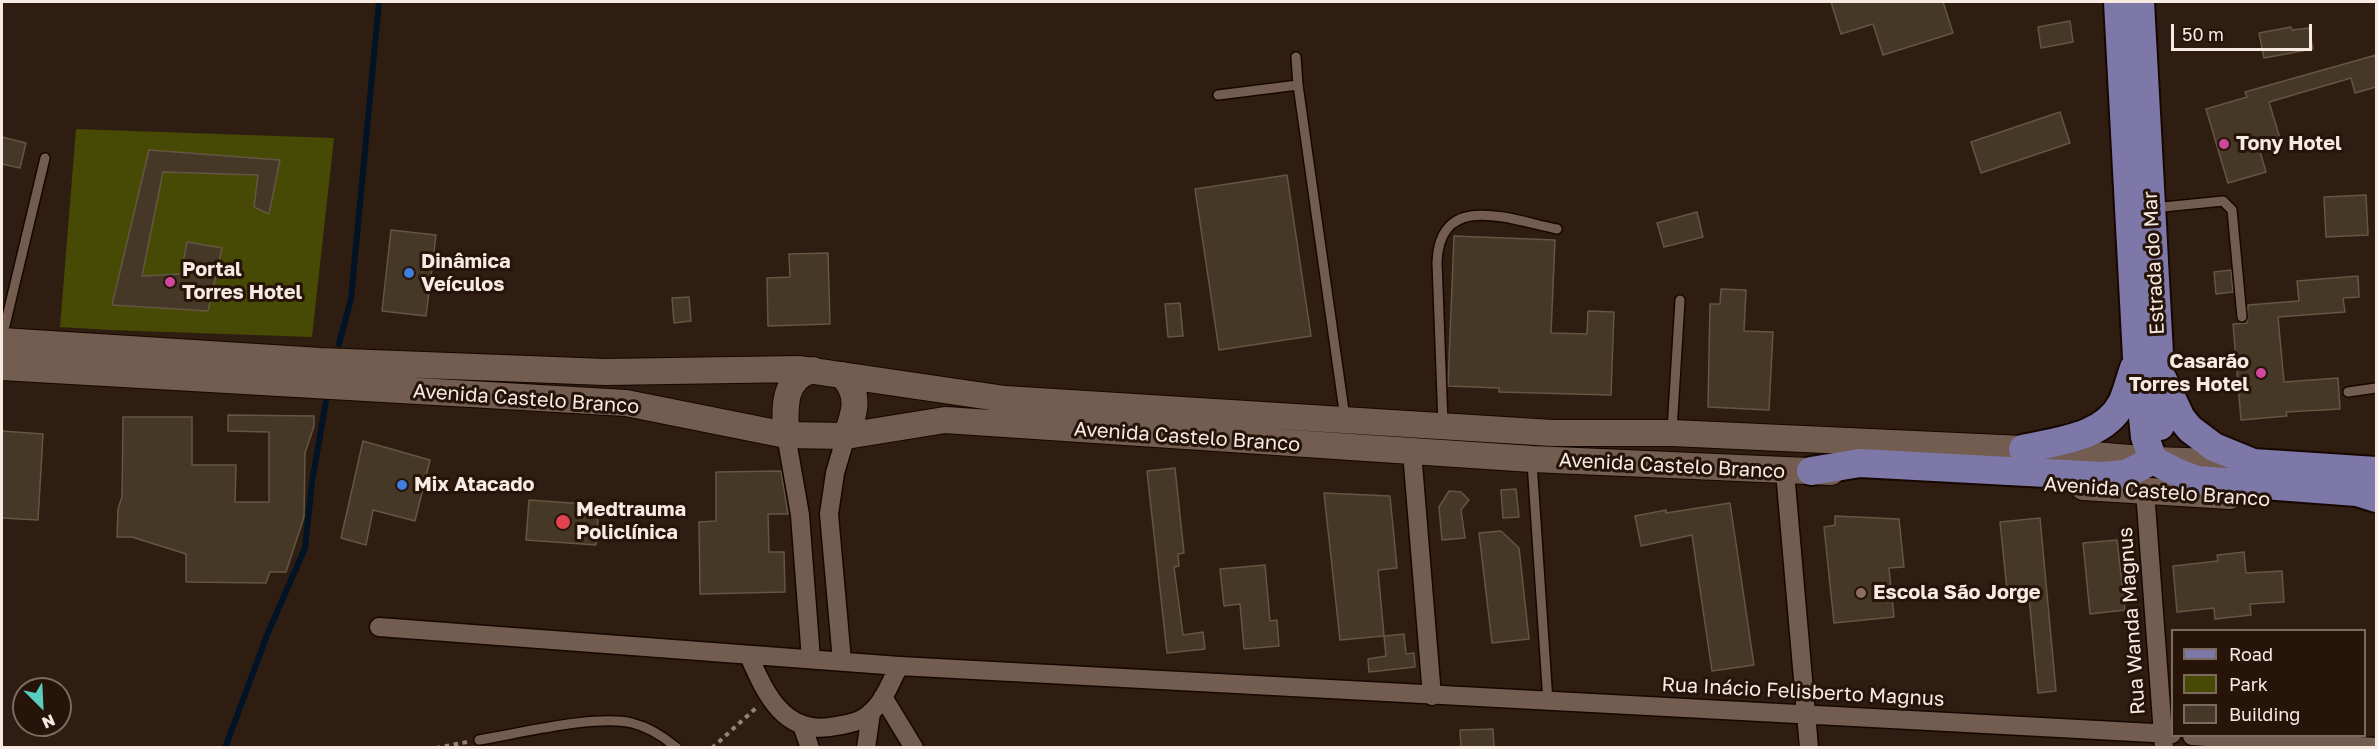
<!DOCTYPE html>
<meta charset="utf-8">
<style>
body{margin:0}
#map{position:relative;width:2378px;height:749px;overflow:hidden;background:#301d12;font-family:"Golos Text",sans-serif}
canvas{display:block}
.frame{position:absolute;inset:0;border:3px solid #f7eae3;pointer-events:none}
.legend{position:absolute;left:2171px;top:629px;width:195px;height:108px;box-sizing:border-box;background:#261409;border:2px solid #7a6a60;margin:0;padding:8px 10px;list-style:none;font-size:18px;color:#f7eae3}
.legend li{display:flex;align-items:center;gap:12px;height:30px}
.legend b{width:30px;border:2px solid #7a6a60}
.north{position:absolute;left:12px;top:677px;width:60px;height:60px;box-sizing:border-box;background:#261409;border:2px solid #7a6a60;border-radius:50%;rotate:156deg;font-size:16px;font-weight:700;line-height:24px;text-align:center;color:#f7eae3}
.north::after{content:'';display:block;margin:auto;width:21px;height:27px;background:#59cebf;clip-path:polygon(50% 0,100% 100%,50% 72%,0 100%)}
.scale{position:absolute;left:2171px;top:24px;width:141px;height:27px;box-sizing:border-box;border:3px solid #f7eae3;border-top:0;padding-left:8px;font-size:18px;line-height:21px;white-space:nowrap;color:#f7eae3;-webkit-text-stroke:4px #261409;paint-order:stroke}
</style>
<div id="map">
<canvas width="2378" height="749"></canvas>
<div class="frame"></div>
<ul class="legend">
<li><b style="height:8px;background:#7d78a8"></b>Road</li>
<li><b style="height:16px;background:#464a04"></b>Park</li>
<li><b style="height:16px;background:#463826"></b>Building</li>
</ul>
<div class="north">N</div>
<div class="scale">50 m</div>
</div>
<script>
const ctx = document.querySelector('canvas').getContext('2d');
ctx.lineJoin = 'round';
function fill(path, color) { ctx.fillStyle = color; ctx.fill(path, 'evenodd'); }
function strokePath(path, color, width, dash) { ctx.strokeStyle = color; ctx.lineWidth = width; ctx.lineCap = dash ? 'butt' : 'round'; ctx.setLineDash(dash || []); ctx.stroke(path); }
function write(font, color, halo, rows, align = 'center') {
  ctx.font = font + ' "Golos Text",sans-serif'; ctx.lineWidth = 6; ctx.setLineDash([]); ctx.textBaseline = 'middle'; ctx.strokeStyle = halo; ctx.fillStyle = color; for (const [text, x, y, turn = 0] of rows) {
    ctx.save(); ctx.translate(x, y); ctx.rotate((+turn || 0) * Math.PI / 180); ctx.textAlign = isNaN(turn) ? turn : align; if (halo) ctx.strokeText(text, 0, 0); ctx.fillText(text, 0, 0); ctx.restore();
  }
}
fill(new Path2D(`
 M76,129L334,138L312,337L110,330L60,327Z`), '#464a04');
strokePath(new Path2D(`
 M339,344L351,299L379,2
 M225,748L267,635L305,548L312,482L326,401`), '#011325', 6);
const building = new Path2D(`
 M1831,2H1943L1953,33L1883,55L1873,24L1841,34Z
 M2070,21L2073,42L2041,48L2038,27Z
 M2291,27L2292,30L2309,28L2313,49L2264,58L2259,33Z
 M2376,55V87L2355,93L2351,78L2269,102L2281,142L2259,148L2266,172L2228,183L2206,109L2247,97L2245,92Z
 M2060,112L2070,143L1981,173L1971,142Z
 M2,137L26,143L20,168L2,164Z
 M149,150L280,160L269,214L254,207L258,175L163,172L142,276L181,274L187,242L222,248L208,311L112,305Z
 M1287,175L1311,336L1219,350L1195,189Z
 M2366,195L2368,235L2326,237L2324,197Z
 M1697,212L1703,237L1664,247L1657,223Z
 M391,230L436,235L426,316L382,311Z
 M1454,236L1555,240L1551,333L1587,334L1588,311L1614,312L1611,395L1499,392V388L1448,386Z
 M828,253L830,324L768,326L767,278L790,277L789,254Z
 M2231,270L2233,292L2216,294L2214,272Z
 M2358,276L2359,297L2343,298L2345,312L2278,317L2284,382L2338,378L2340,409L2286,412L2287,416L2241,420L2233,324L2247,323L2248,305L2299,301L2297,281Z
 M1721,289L1746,290L1744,331L1773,332L1769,410L1708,407L1710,304H1720Z
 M689,297L691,321L674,323L672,298Z
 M1180,303L1183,336L1168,337L1165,304Z
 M228,415L314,416V426L305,453L304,517L286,572H270L266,583L186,582V554L132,537H117L118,509L122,497L123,417H192V465H236L235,502H269V432L228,431Z
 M2,431L43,434L38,520L2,518Z
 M363,441L430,460L415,521L373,510L366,545L341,538Z
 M1175,468L1184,553L1178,554L1179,566L1174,567L1183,635L1203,632L1205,649L1167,653L1147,471Z
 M781,471L788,514H768L769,552H784L785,592L700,594L699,522L716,521V472Z
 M1516,489L1519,517L1503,518L1501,490Z
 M1449,491L1461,492L1469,500L1461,510L1465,538L1442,540L1439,507Z
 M1324,493L1390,496L1397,568L1378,570L1384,636L1340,640Z
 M529,500L599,505L596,545L526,540Z
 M1730,503L1754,665L1712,671L1692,535L1641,546L1635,516L1666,510V513Z
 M1835,516L1899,519L1904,567L1889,568L1894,617L1834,623L1824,527L1835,525Z
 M2040,518L2056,691L2038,693L2029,597L2008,600L2000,522Z
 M1501,531L1519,548L1529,639L1492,643L1479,533Z
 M2117,540L2125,610L2090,614L2083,543Z
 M2244,552L2246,573L2282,571L2284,602L2250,604L2251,615L2215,619L2214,608L2177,612L2173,566L2218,561L2217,555Z
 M1265,565L1270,621L1277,620L1279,646L1244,649L1240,604L1224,606L1220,569Z
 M1404,634L1406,654L1414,653L1415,667L1369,672L1368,659L1386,656L1384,636Z
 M1493,729L1494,747H1461L1460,730Z`);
fill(building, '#463826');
strokePath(building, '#655643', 1.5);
const service = new Path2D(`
 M1296,57L1298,85L1345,418
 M1218,95L1298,85
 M2153,208L2223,201L2232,210L2242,317
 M2,338L45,158
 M2348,392L2376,388
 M1443,424L1437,262C1440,190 1511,220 1557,229
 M1672,430L1680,300
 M1532,462L1548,702
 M479,740C517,734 596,714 632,723C648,727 664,737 677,748`);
const minor = new Path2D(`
 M786,435L800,515L811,659
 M1412,452L1432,696
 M1785,472L1809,748
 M2145,491L2164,748
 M379,627L899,666L2172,734
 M749,656C766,695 785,737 836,726C848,724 861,722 870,713C884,702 891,681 899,666
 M842,661L829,514L835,473L846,436
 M883,697L914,748
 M802,725L810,748
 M2192,736L2376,747
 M866,748L871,713`);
const secondary = new Path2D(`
 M2,341L320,361L605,372L800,369L1005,399L1552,433H1672L2023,449L2153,460L2246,463
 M2,367L626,403L786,435L846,436L945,420L1532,459L1831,472
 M842,375C861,394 855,413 846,436
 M786,435C785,409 782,378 813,370
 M2083,487L2230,496`);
const primary = new Path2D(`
 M2118,2L2137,357L2145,437L2153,460
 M2140,2L2160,372V426
 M2163,380L2181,418L2190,429L2214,447L2253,463L2376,471
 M2023,449C2057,441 2104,438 2122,403C2127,392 2130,379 2134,368
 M2153,460L2176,472L2197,480L2357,492L2376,498
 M1811,471L1860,463L2102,476L2126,474L2153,460`);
strokePath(service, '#170701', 12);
strokePath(minor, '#170701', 21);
strokePath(secondary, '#170701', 28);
strokePath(primary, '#170701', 32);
strokePath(new Path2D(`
 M436,748L467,742
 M712,748L756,708`), '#93837a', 4, [4.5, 4.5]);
strokePath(service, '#735d50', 9);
strokePath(minor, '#735d50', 18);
strokePath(secondary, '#735d50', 26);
strokePath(primary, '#7d78a8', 28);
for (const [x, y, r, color] of [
 [2224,144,6,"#d1479c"],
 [409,273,6,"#3f7fe0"],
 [170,282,6,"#d1479c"],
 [2261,373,6,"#d1479c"],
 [402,485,6,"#3f7fe0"],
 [563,522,8,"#e0444e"],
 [1861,593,6,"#8d6e63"]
]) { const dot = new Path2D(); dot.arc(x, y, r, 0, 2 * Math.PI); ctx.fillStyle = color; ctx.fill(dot); strokePath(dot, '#261409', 2); }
write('bold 20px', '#f7eae3', '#261409', [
 ["Tony Hotel",2236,144],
 ["Dinâmica",421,262],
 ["Veículos",421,285],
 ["Portal",182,270],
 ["Torres Hotel",182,293],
 ["Casarão",2249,362,"right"],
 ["Torres Hotel",2249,385,"right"],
 ["Mix Atacado",414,485],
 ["Medtrauma",576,510],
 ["Policlínica",576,533],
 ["Escola São Jorge",1873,593]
], 'left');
write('20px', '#f7eae3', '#261409', [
 ["Estrada do Mar",2154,263,-93],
 ["Avenida Castelo Branco",526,399,4],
 ["Avenida Castelo Branco",1187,437,4],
 ["Avenida Castelo Branco",1672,466,3],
 ["Avenida Castelo Branco",2157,492,4],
 ["Rua Wanda Magnus",2132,621,-94],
 ["Rua Inácio Felisberto Magnus",1803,692,3]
]);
</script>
